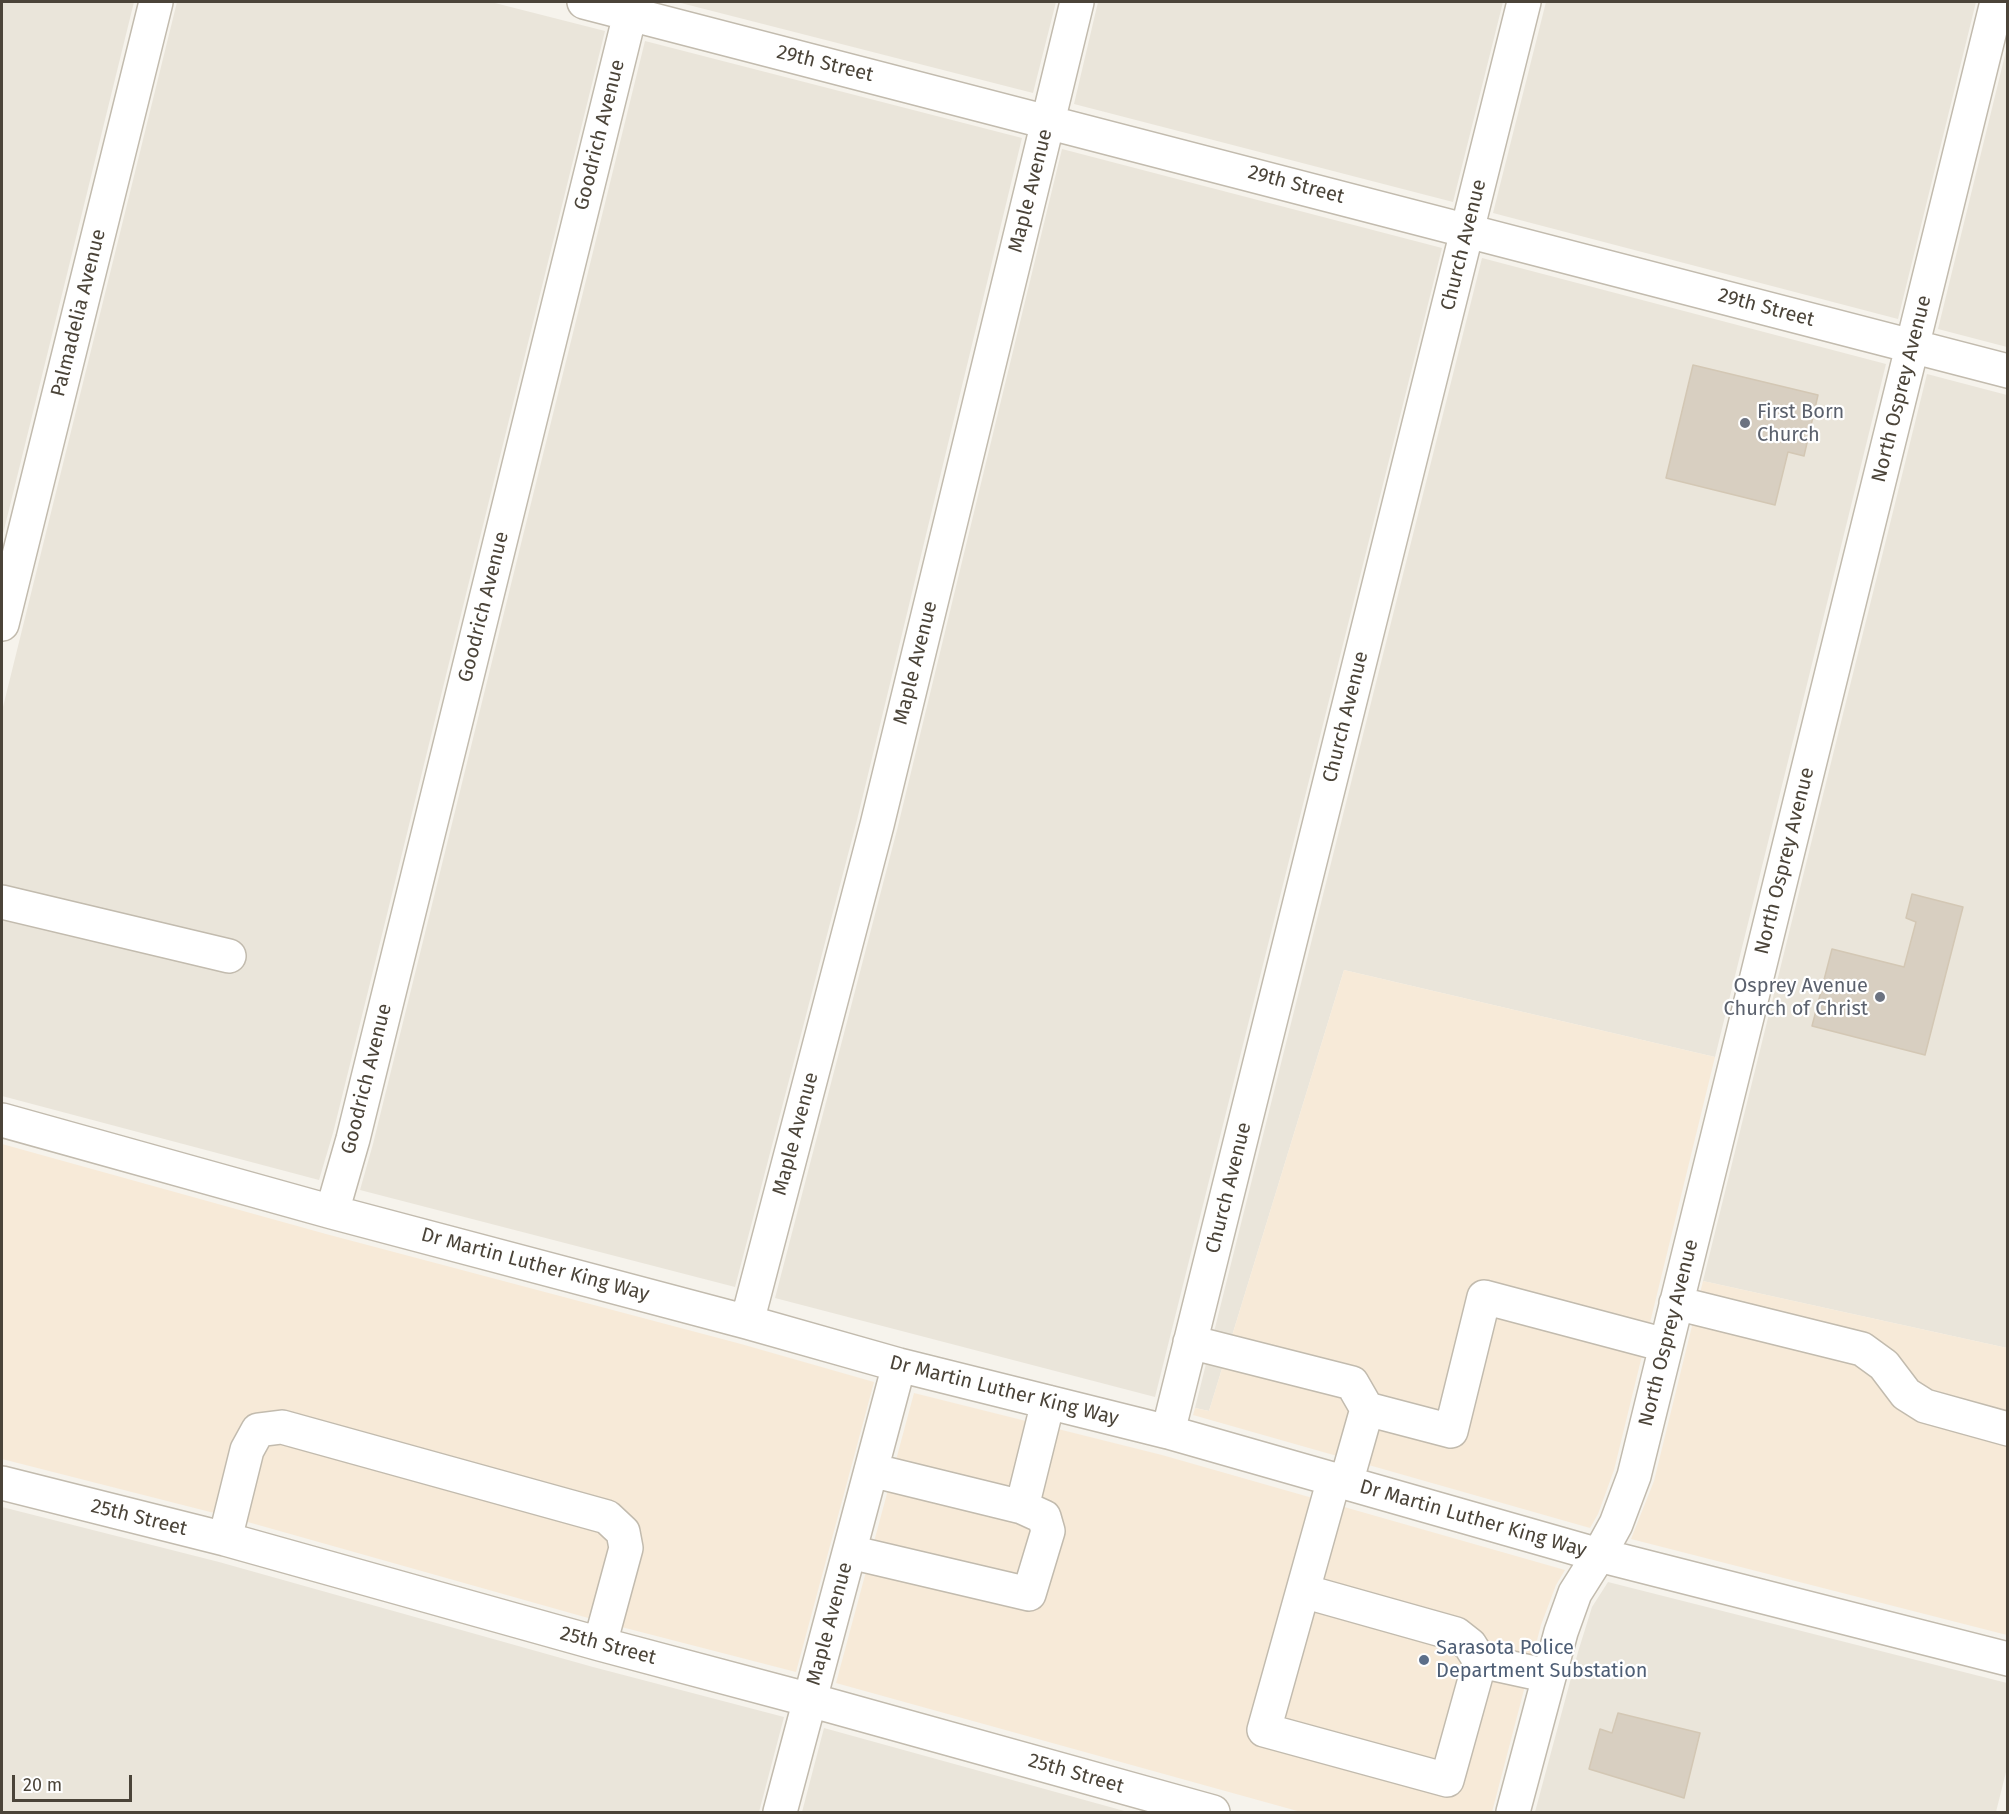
<!DOCTYPE html>
<style>
body{margin:0}
#map{position:relative;width:2009px;height:1814px;overflow:hidden;background:#f6f3ec;font-family:"Fira Sans",sans-serif}
canvas{display:block}
.frame{position:absolute;inset:0;border:3px solid #4b4439;pointer-events:none}
.scale{position:absolute;left:12px;top:1775px;width:120px;height:27px;box-sizing:border-box;border:3px solid #4b4439;border-top:0;padding-left:8px;font-size:18px;line-height:21px;white-space:nowrap;color:#4b4439;-webkit-text-stroke:4px #fff;paint-order:stroke}
</style>
<div id="map">
<canvas width="2009" height="1814"></canvas>
<div class="frame"></div>
<div class="scale">20 m</div>
</div>
<script>
const ctx = document.querySelector('canvas').getContext('2d');
ctx.lineJoin = 'round';
function fill(path, color) { ctx.fillStyle = color; ctx.fill(path, 'evenodd'); }
function strokePath(path, color, width, dash) { ctx.strokeStyle = color; ctx.lineWidth = width; ctx.lineCap = dash ? 'butt' : 'round'; ctx.setLineDash(dash || []); ctx.stroke(path); }
function write(font, color, halo, rows, align = 'center') {
  ctx.font = font + ' "Fira Sans",sans-serif'; ctx.lineWidth = 4.5; ctx.setLineDash([]); ctx.textBaseline = 'middle'; ctx.strokeStyle = halo; ctx.fillStyle = color; for (const [text, x, y, turn = 0] of rows) {
    ctx.save(); ctx.translate(x, y); ctx.rotate((+turn || 0) * Math.PI / 180); ctx.textAlign = isNaN(turn) ? turn : align; if (halo) ctx.strokeText(text, 0, 0); ctx.fillText(text, 0, 0); ctx.restore();
  }
}
fill(new Path2D(`
 M2,2H134L2,538Z
 M177,2H491L605,31L333,1133L319,1180L2,1096V711Z
 M677,2H1056L1033,93Z
 M1098,2H1503L1453,202L1074,104Z
 M1546,2H1976L1898,319L1493,213Z
 M645,41L1022,138L857,820L735,1287L360,1190L373,1144Z
 M2007,47L2008,347H2007L1938,329Z
 M1062,149L1442,248L1155,1397L775,1298L897,830Z
 M1482,258L1886,364L1715,1057L1344,970L1209,1411L1195,1408Z
 M1927,374L2007,395V1348L1703,1281Z
 M2,1507L219,1562L593,1667L784,1717L759,1812H2Z
 M1608,1582L2007,1683V1768L1996,1812H1535L1578,1652L1592,1607Z
 M824,1728L1128,1812H802Z`), '#eae5da');
fill(new Path2D(`
 M1344,970L1715,1057L1614,1470L1598,1514L1590,1528L1193,1415L1195,1408L1209,1411Z
 M2,1144L326,1234L741,1344L874,1382L796,1672L606,1623L230,1517L2,1459Z
 M1703,1281L2007,1348V1635L1631,1539L1654,1481Z
 M914,1393L1162,1455L1565,1570L1556,1585L1541,1625L1492,1812H1301L836,1683Z`), '#f7ead8');
const building = new Path2D(`
 M1693,365L1818,395L1804,456L1788,452L1775,505L1666,478Z
 M1912,894L1963,907L1925,1055L1812,1026L1832,949L1904,967L1916,922L1906,918Z
 M1618,1713L1700,1733L1684,1798L1589,1769L1600,1729L1612,1733Z`);
fill(building, '#d8cfc1');
strokePath(building, '#d3c7b4', 1.5);
const minor = new Path2D(`
 M584,2L2008,371
 M2,624L156,2
 M2,902L229,956
 M2,1120L332,1212L747,1322L899,1365L1168,1432L1599,1555L2008,1659
 M332,1212L353,1139L633,2
 M1676,1303L1862,1349L1884,1365L1906,1394L1925,1406L2008,1429
 M747,1322L877,825L1077,2
 M1190,1342L1352,1383L1367,1409
 M1168,1432L1524,2
 M871,1470L1022,1507L1048,1402
 M1334,1479L1264,1730L1447,1780L1480,1661L1549,1676
 M2,1483L225,1539L600,1644L810,1700L1213,1812
 M1346,1483L1367,1409L1451,1431L1484,1297L1665,1345
 M225,1539L247,1450L258,1430L282,1427L607,1517L623,1532L626,1548L600,1644
 M850,1552L1029,1594L1048,1531L1044,1517L1022,1507
 M1303,1591L1456,1634L1470,1645L1480,1661
 M780,1812L899,1365
 M1513,1812L1561,1632L1575,1593L1599,1555L1616,1524L1634,1476L1997,2`);
strokePath(minor, '#c2bbae', 36);
strokePath(minor, '#fff', 33);
for (const [x, y, r, color] of [
 [1745,423,6,"#6b7280"],
 [1880,997,6,"#6b7280"],
 [1424,1660,6,"#5c6f8a"]
]) { const dot = new Path2D(); dot.arc(x, y, r, 0, 2 * Math.PI); ctx.fillStyle = color; ctx.fill(dot); strokePath(dot, '#fff', 2); }
write('20px', '#4b4439', '#fff', [
 ["29th Street",825,64,14],
 ["Goodrich Avenue",600,135,-76],
 ["29th Street",1296,185,15],
 ["Maple Avenue",1031,191,-76],
 ["Church Avenue",1464,245,-76],
 ["29th Street",1766,308,15],
 ["Palmadelia Avenue",79,313,-76],
 ["North Osprey Avenue",1902,389,-76],
 ["Goodrich Avenue",484,607,-76],
 ["Maple Avenue",916,663,-76],
 ["Church Avenue",1346,717,-76],
 ["North Osprey Avenue",1785,861,-76],
 ["Goodrich Avenue",367,1079,-76],
 ["Maple Avenue",796,1134,-75],
 ["Church Avenue",1229,1188,-76],
 ["Dr Martin Luther King Way",535,1265,15],
 ["North Osprey Avenue",1669,1333,-76],
 ["Dr Martin Luther King Way",1004,1391,14],
 ["25th Street",139,1518,14],
 ["Dr Martin Luther King Way",1473,1519,16],
 ["Maple Avenue",830,1624,-75],
 ["25th Street",608,1646,15],
 ["25th Street",1076,1774,16]
]);
write('20px', '#5b616d', '#fff', [
 ["First Born",1757,412],
 ["Church",1757,435],
 ["Osprey Avenue",1868,986,"right"],
 ["Church of Christ",1868,1009,"right"]
], 'left');
write('20px', '#4e5e75', '#fff', [
 ["Sarasota Police",1436,1648],
 ["Department Substation",1436,1671]
], 'left');
</script>
